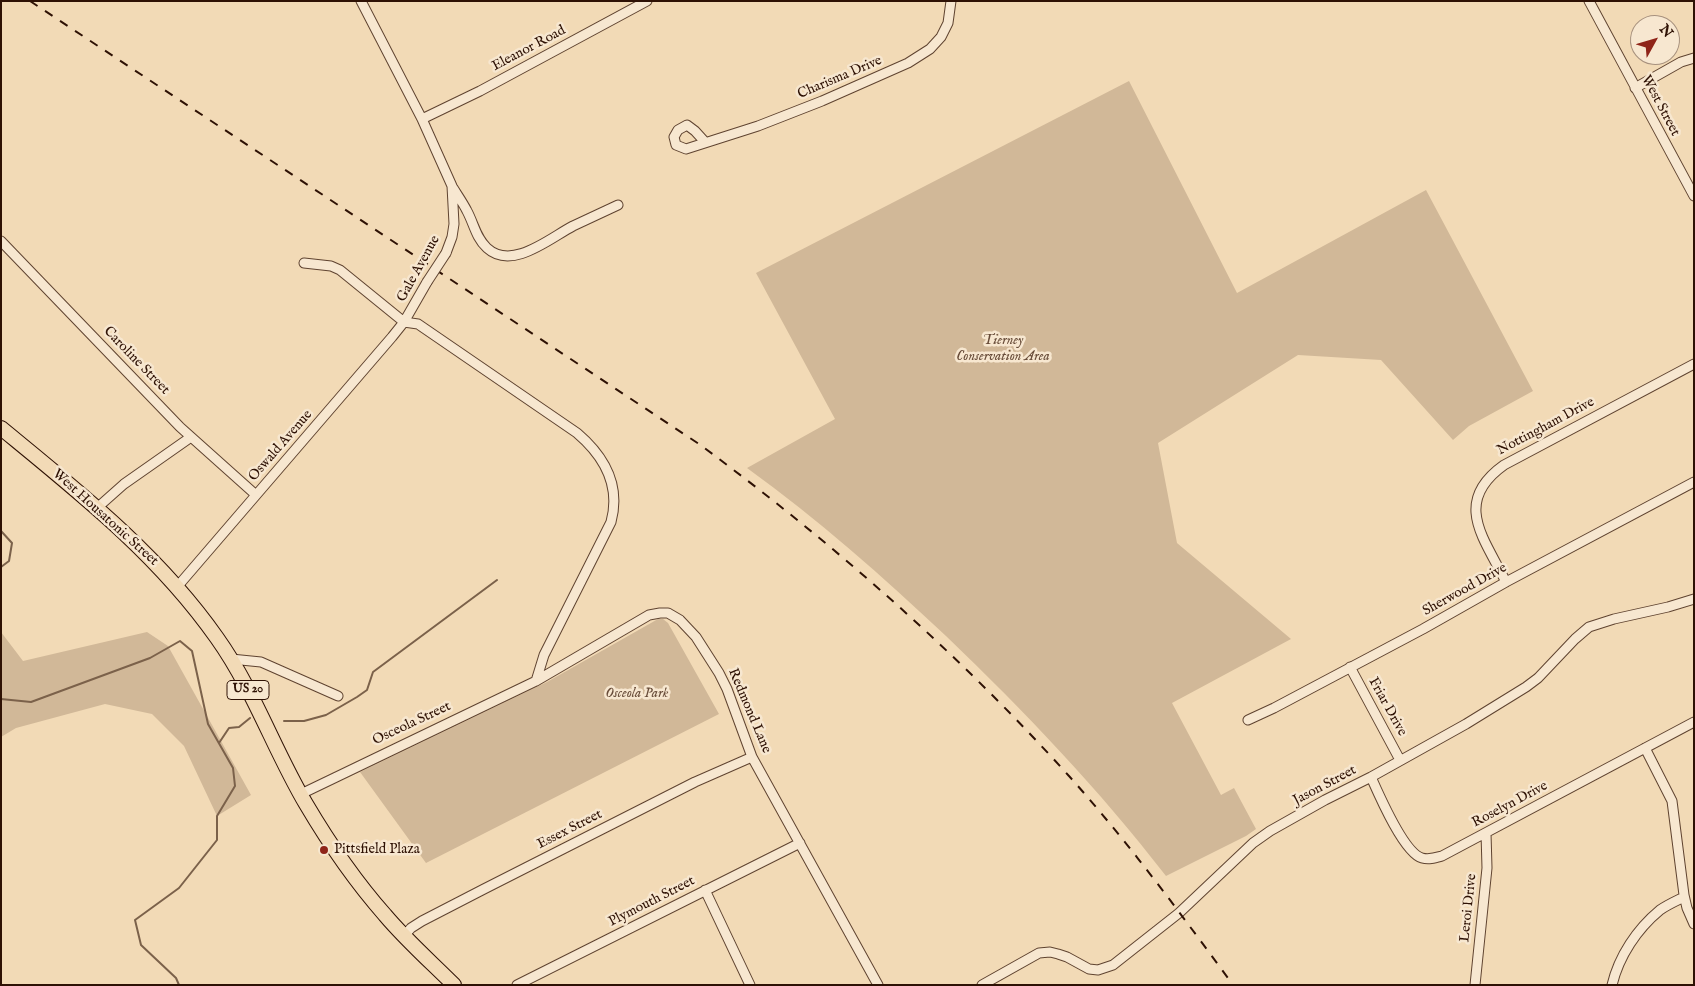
<!DOCTYPE html>
<style>
body{margin:0}
#map{position:relative;width:1695px;height:986px;overflow:hidden;background:#f2dab6;font-family:"IM FELL English",serif}
canvas{display:block}
.frame{position:absolute;inset:0;border:2px solid #2e1104;pointer-events:none}
.north{position:absolute;left:1630px;top:15px;width:50px;height:50px;box-sizing:border-box;background:#f7e7d0;border:1px solid #a7917e;border-radius:50%;rotate:51deg;font-size:14px;font-weight:700;line-height:20px;text-align:center;color:#2e1104}
.north::after{content:'';display:block;margin:auto;width:18px;height:22px;background:#8f2418;clip-path:polygon(50% 0,100% 100%,50% 72%,0 100%)}
</style>
<div id="map">
<canvas width="1695" height="986"></canvas>
<div class="frame"></div>
<div class="north">N</div>
</div>
<script>
const ctx = document.querySelector('canvas').getContext('2d');
ctx.lineJoin = 'round';
function fill(path, color) { ctx.fillStyle = color; ctx.fill(path, 'evenodd'); }
function strokePath(path, color, width, dash) { ctx.strokeStyle = color; ctx.lineWidth = width; ctx.lineCap = dash ? 'butt' : 'round'; ctx.setLineDash(dash || []); ctx.stroke(path); }
function write(font, color, halo, rows, align = 'center') {
  ctx.font = font + ' "IM FELL English",serif'; ctx.lineWidth = 5; ctx.setLineDash([]); ctx.textBaseline = 'middle'; ctx.strokeStyle = halo; ctx.fillStyle = color; for (const [text, x, y, turn = 0] of rows) {
    ctx.save(); ctx.translate(x, y); ctx.rotate((+turn || 0) * Math.PI / 180); ctx.textAlign = isNaN(turn) ? turn : align; if (halo) ctx.strokeText(text, 0, 0); ctx.fillText(text, 0, 0); ctx.restore();
  }
}
fill(new Path2D(`
 M1129,81L1237,293L1426,190L1533,391L1469,426L1453,440L1381,360L1298,355L1158,443L1177,543L1291,639L1172,703L1221,795L1234,788L1256,829L1246,836L1166,876C1098,788 1026,713 946,636C883,577 818,519 747,468L835,419L756,273Z
 M658,619H663L668,623L719,714L426,863L360,772L547,682Z
 M1,632L23,661L147,632L168,646L251,795L217,816L184,746L152,714L105,704L16,728L1,737Z`), '#d1b898');
strokePath(new Path2D(`
 M1,531L12,543L9,561L1,567
 M1,699L31,702L150,658L180,641L192,651L208,724L233,768L235,786L217,816V840L179,888L135,920L141,945L176,978L179,985
 M284,721H304L326,715L357,697L367,690L373,672L497,580
 M219,743L229,728L239,727L250,718`), '#7b614a', 2);
const minor = new Path2D(`
 M361,1L422,119L452,186L454,224L452,237L446,253
 M1589,1L1694,196
 M1635,88L1681,62L1694,58
 M422,119L480,91L647,1
 M705,142L695,131L687,125L678,130L674,137L676,145L686,149L758,126L822,101L908,63L930,49L941,37L948,23L951,1
 M453,188C458,196 463,203 467,211C474,224 476,238 487,248C512,271 550,238 573,226C588,219 603,212 618,205
 M1,241L180,427L256,495
 M304,263L331,266L340,270L404,322
 M404,322L418,324L577,433C604,456 621,485 611,522L544,655L536,681L649,615L660,613H668L680,620L696,637L719,673L727,689L752,757L878,985
 M97,508L124,484L191,437
 M1506,582C1484,538 1452,502 1504,465L1694,364
 M177,587L392,337L404,322L427,282
 M231,659L261,662L338,696
 M1350,667L1400,760
 M1248,720L1274,708L1423,629L1506,582L1694,482
 M1645,748L1672,801L1684,895L1687,908L1694,924
 M1371,777C1379,795 1404,853 1422,858C1429,860 1435,858 1442,856L1694,722
 M301,794L536,681
 M705,890L750,985
 M404,936L411,928L422,921L484,889L695,782L752,757
 M517,985L800,843
 M982,985L1039,953L1050,952L1058,954L1067,957L1089,969L1098,970L1113,965L1179,913L1253,843L1270,831L1325,800L1371,777L1466,724L1526,687L1538,678L1575,639L1589,627L1614,619L1668,607L1694,599
 M1475,985L1487,868L1486,833
 M1612,985C1619,956 1637,929 1660,910C1667,905 1676,901 1684,897`);
const highway = new Path2D(`
 M1,428C79,492 159,555 217,638C254,690 274,750 306,804C329,843 355,881 385,915C406,940 431,962 454,985`);
strokePath(minor, '#5f4330', 11);
strokePath(highway, '#2e1104', 16);
strokePath(minor, '#f7e7d0', 9);
strokePath(highway, '#f2dab6', 14);
strokePath(new Path2D(`
 M30,1L699,444C833,543 958,653 1069,776C1128,842 1181,914 1233,985`), '#2e1104', 2, [9, 9]);
const minorBridge = new Path2D(`
 M427,282L446,253`);
strokePath(minorBridge, '#5f4330', 11, []);
strokePath(minorBridge, '#f7e7d0', 9);
for (const [x, y, r, color] of [
 [324,850,5,"#8f2418"]
]) { const dot = new Path2D(); dot.arc(x, y, r, 0, 2 * Math.PI); ctx.fillStyle = color; ctx.fill(dot); strokePath(dot, '#f7e7d0', 2); }
for (const [x, y, w] of [
 [248,690,42]
]) { const box = new Path2D(); box.roundRect(x - w / 2, y - 9.5, w, 19, 4); ctx.fillStyle = '#f7e7d0'; ctx.fill(box); strokePath(box, '#2e1104', 1); }
write('bold 12px', '#2e1104', null, [
 ["US 20",248,690]
]);
write('14px', '#2e1104', '#f7e7d0', [
 ["Eleanor Road",529,49,-28],
 ["Charisma Drive",840,78,-23],
 ["West Street",1660,106,62],
 ["Gale Avenue",419,269,-61],
 ["Caroline Street",136,361,46],
 ["Nottingham Drive",1546,427,-28],
 ["Oswald Avenue",281,446,-49],
 ["West Housatonic Street",105,518,42],
 ["Sherwood Drive",1465,590,-29],
 ["Friar Drive",1387,707,61],
 ["Redmond Lane",749,711,67],
 ["Osceola Street",412,724,-25],
 ["Jason Street",1325,786,-28],
 ["Roselyn Drive",1510,805,-28],
 ["Essex Street",570,830,-27],
 ["Plymouth Street",652,902,-27],
 ["Leroi Drive",1469,908,-84]
]);
write('italic 14px', '#674b38', '#f7e7d0', [
 ["Tierney",1003,341],
 ["Conservation Area",1003,357],
 ["Osceola Park",637,694]
]);
write('14px', '#2e1104', '#f7e7d0', [
 ["Pittsfield Plaza",334,850]
], 'left');
</script>
